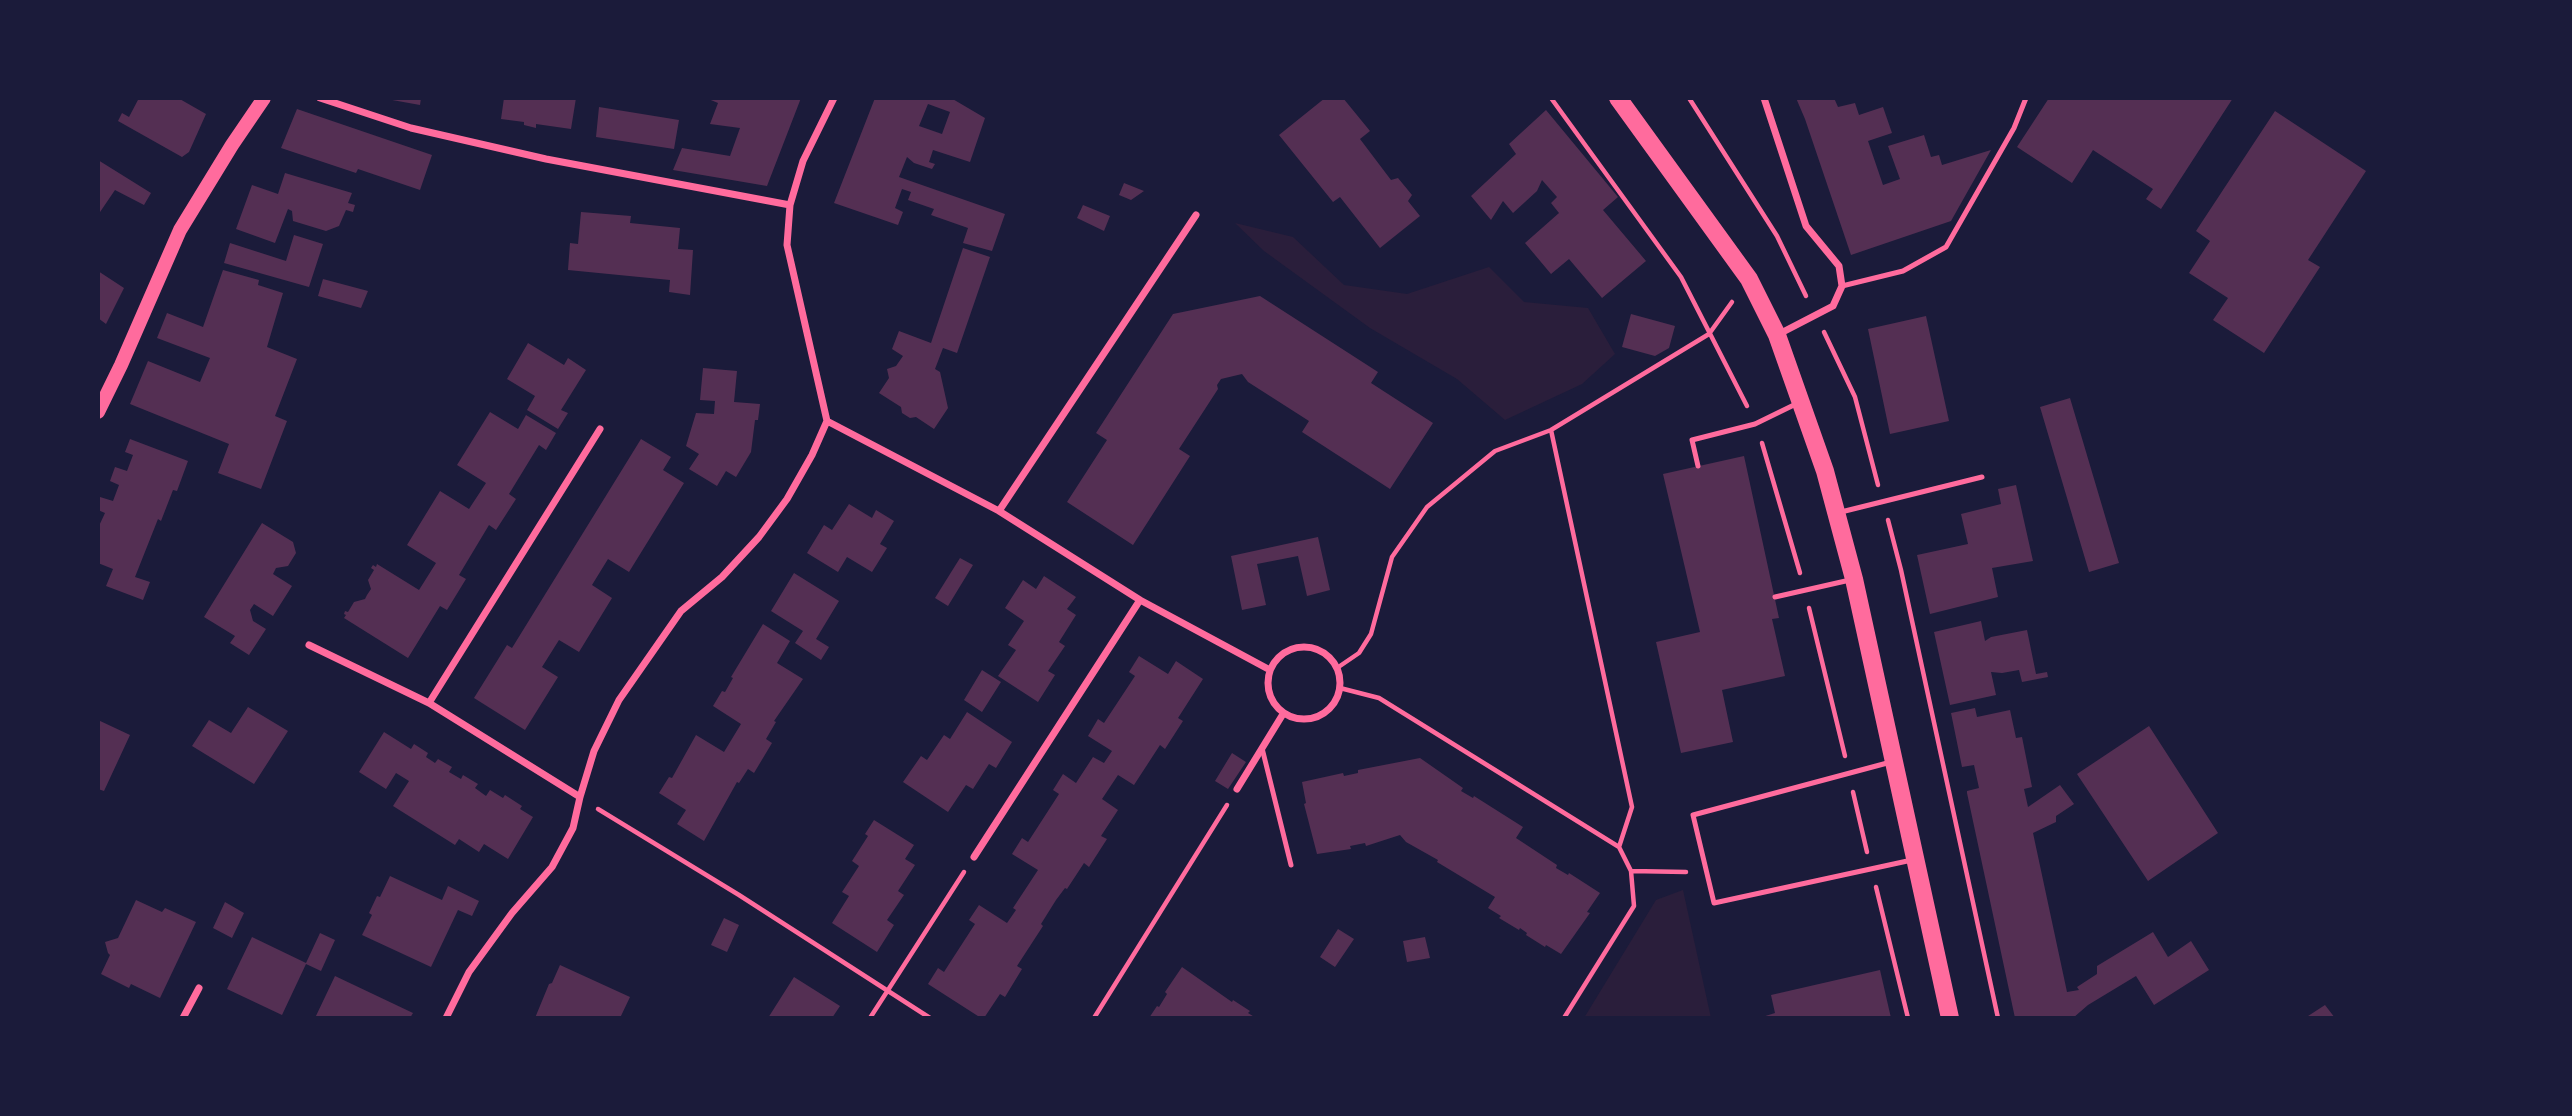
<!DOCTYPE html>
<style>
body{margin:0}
#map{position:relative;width:2572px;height:1116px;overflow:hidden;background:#1b1b3a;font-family:Figtree,sans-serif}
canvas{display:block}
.frame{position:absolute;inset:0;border:100px solid #1b1b3a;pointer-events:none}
</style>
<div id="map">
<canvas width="2572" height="1116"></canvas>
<div class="frame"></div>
</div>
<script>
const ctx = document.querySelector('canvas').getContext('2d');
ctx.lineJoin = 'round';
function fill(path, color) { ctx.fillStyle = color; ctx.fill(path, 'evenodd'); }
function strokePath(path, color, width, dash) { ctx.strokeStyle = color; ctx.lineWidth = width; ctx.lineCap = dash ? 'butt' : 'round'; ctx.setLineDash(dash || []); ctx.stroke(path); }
fill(new Path2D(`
 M1235,223L1293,237L1344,285L1407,294L1489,267L1524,302L1588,308L1615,354L1582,384L1505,420L1457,379L1370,328L1264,251Z
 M1683,890L1711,1018H1584L1656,900Z`), '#2a1e3b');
fill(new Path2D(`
 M139,98H178L206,114L189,152L182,157L118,121L122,113L129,117Z
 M381,98H421L420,105Z
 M504,98H576L571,129L536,124V128L524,125V122L501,119Z
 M706,98H801L767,186L673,170L682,148L730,156L740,128L710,124L718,103Z
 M875,98H951L985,118L970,162L933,150L929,162L935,164L932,169L914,163L907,157L899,177L1005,214L992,251L963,243L968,228L931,215L934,209L908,200L911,192L902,189L895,208L903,212L898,225L834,203ZM928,104L950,112L942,134L919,126Z
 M1325,98H1343L1370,131L1360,139L1391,180L1398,178L1412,195L1408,201L1420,216L1380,248L1340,197L1333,202L1279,135Z
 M1796,98H1834L1838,107L1855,103L1859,115L1883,107L1892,133L1868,141L1883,185L1900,179L1888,146L1924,135L1931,157L1939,155L1942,165L1991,150L1951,221L1851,255L1805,119Z
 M2049,98H2233L2161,209L2146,199L2153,189L2093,150L2072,183L2017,147Z
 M599,107L679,120L674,149L596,137Z
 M297,109L432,155L420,190L358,169L356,173L281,148Z
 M1546,110L1618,197L1603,210L1646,261L1602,298L1569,259L1551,274L1525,243L1559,213L1551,203L1557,197L1542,180L1537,191L1513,213L1503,201L1491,220L1471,196L1516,154L1509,144Z
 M2275,111L2366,171L2308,260L2320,267L2264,353L2213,320L2228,298L2189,273L2210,241L2196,231Z
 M98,160L151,193L144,205L115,190L98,215Z
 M285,173L352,193L348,203L355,205L353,212L346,210L339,226L326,231L293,221L292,211L288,209L275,243L236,229L252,185L278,194Z
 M1124,183L1144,191L1131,200L1119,195Z
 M1083,205L1110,216L1104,231L1077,218Z
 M581,212L631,216L630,223L680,228L678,249L693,250L690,295L669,292L670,280L568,270L570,243L578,244Z
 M294,235L323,244L309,287L224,263L230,243L286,261Z
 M963,248L990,257L957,353L943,348L935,369L940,372L948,408L934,429L916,417L910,418L902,413L901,407L879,393L889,378L887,369L896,366L903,356L892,349L899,331L931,343Z
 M223,270L259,280L258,285L283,293L267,347L297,359L275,416L287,421L261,489L218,473L229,444L130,404L148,361L200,382L210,358L157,338L167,313L203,327Z
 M98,271L124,288L106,324L98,318Z
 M323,279L368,291L361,308L318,296Z
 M1260,296L1378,372L1371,383L1433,423L1390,489L1302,432L1309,421L1248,382L1242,374L1221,379L1217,385L1218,389L1179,449L1190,456L1133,545L1067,502L1107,440L1096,433L1173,314Z
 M1631,314L1675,326L1669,348L1655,356L1622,347Z
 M1926,316L1949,421L1890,434L1868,329Z
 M528,343L564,365L568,358L586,370L561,410L568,413L558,429L527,410L535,396L507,379Z
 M703,368L737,371L734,402L760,404L758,420H755L751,452L736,477L726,471L717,486L689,469L699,454L686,446L696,413L714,414L715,401L700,400Z
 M2070,398L2119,563L2089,572L2040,407Z
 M490,412L518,429L526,415L556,433L546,450L539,445L509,494L516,499L496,530L489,525L459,575L466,579L447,610L440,606L408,658L344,618L346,615L344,614L345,611L348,612L354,602L365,599L367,595L371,589L368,580L374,570L371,568L373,565L376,567L377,564L419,590L436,563L407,545L440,491L469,509L486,483L457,465Z
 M130,439L188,461L177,491L173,490L161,521L158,519L135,577L150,582L143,600L106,586L113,569L98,563V528L105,513L98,510V503L100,497L113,501L119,485L110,481L115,467L127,471L133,455L125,452Z
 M641,439L671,457L663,470L684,483L629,572L608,559L592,585L612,598L579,652L559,640L542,667L558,677L525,730L474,698L507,645L512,648Z
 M1744,456L1779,618L1772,619L1785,676L1722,690L1733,742L1681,753L1656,642L1700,632L1663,474Z
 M2016,485L2033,561L1992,568L1998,597L1930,614L1917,555L1968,544L1961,514L2001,504L1998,489Z
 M849,504L872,518L876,510L894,521L880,544L887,548L872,572L847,557L838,572L807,553L824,525L832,530Z
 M262,523L293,542L296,553L288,566L276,568L273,574L292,586L273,616L254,604L250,610L253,621L266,629L249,655L230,643L235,636L204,617Z
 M1318,537L1330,590L1307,596L1298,556L1257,564L1266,605L1242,610L1231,556Z
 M960,558L973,565L948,606L935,598Z
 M794,573L839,601L816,639L829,647L821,660L795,643L803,631L771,611Z
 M1044,576L1076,597L1067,609L1076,615L1059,642L1065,646L1048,671L1055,675L1038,702L998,676L1016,650L1008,645L1024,621L1005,608L1023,580L1036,589Z
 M1981,621L1985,641L1991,637L2027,630L2036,674L2047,672L2048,677L2022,682L2019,670L2002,673L1991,672L1996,695L1950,705L1934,632Z
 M763,624L790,641L777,663L803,679L774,721L776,722L766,739L772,743L754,773L748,769L739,783L737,782L704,841L677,824L686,810L659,793L669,777L672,778L696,735L724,752L741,724L713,706L722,691L725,692L733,678L731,677Z
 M1139,656L1168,674L1176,661L1203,679L1178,718L1183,721L1165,749L1160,745L1134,785L1118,775L1102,799L1118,810L1101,836L1107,839L1089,867L1084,863L1067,889L1065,888L1056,900L1041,924L1043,926L1017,966L1022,969L1005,997L1000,994L984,1018H981L928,984L938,968L944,972L951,961L975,924L969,920L979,905L1007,923L1016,910L1013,908L1038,870L1012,854L1022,838L1028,842L1059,794L1053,790L1063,774L1076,783L1093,757L1104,763L1112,751L1088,736L1098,719L1104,723L1135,676L1129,672Z
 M982,670L1001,682L982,712L964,700Z
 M248,707L288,731L254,784L192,746L209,720L231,733Z
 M1975,708L1977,717L2010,710L2016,738L2022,737L2032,787L2024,789L2028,807L2060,785L2074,804L2056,816V822L2033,833L2067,992L2079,990L2077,987L2097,974V966L2153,932L2168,957L2191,941L2209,970L2154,1005L2136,976L2088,1005L2073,1018H2015L1967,793V791L1979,788L1974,765L1962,767L1951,713Z
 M967,712L1012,742L996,768L989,764L973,789L966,785L948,812L903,782L921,756L927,760L944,735L950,739Z
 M98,720L130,735L104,791L98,789Z
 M2149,726L2218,833L2148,881L2077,774Z
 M384,732L411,749L414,744L428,753L426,757L435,763L438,759L452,767L449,772L461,779L463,775L478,784L475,788L486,796L490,790L503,798L505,795L522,806L520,809L533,817L508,859L484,844L479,852L459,839L455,845L393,806L409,781L396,773L386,789L359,772Z
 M1232,753L1246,762L1228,789L1215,781Z
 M1420,758L1463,788L1461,791L1473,798L1474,796L1523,827L1516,838L1557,865L1556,868L1568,875L1569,873L1600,893L1587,912L1590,913L1561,954L1546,945L1545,947L1526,935L1527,933L1520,928L1519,930L1499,918L1501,916L1488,908L1495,897L1437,862L1438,860L1406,842L1400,835L1366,846L1365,843L1350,846L1351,849L1317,854L1304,804L1306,803L1302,782L1343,773L1344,776L1358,773V770Z
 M874,820L914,845L905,859L915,865L898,891L904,895L887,920L894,925L877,952L832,923L849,896L842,892L859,866L852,861L868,836L865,834Z
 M390,876L442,900L448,886L479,901L472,916L458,910L431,967L362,935L372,915L369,913L377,896L380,897Z
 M136,900L162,912L165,908L196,922L160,998L131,984L129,988L101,974L110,955L108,953L105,942L118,938Z
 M225,902L244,913L232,938L213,928Z
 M724,918L739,925L727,952L711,945Z
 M1338,929L1354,939L1335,967L1320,957Z
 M320,933L335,940L321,971L306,964L282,1015L227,989L252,937L306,963Z
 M1425,937L1430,958L1407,962L1403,941Z
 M560,965L630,997L620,1018H535L549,984L552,983Z
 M1182,967L1232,1002L1233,1000L1250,1011L1248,1013L1256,1018H1149L1157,1006L1159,1007L1167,994L1165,992Z
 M1880,970L1891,1018H1759L1775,1013L1771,995Z
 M335,976L413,1013L410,1018H315Z
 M794,977L840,1006L832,1018H768Z
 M2325,1005L2335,1018H2305Z`), '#542f53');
strokePath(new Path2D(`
 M1551,98L1681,277L1747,406
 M1689,98L1777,236L1806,296
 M1824,332L1855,397L1878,485
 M1551,430L1632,807L1619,847
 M1762,443L1800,573
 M1888,520L1901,570L1998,1018
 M1809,608L1845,756
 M1337,668L1359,653L1371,634L1392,557L1427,507L1495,451L1551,430L1709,334L1732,302
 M1340,688L1379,698L1619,847L1631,871L1634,906L1564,1018
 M1853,792L1867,852
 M598,809L739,895L930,1018
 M1631,871L1686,872
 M1876,887L1908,1018
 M870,1018L964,872
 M1094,1018L1227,805`), '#ff6b9d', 4.5);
strokePath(new Path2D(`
 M1842,286L1903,271L1946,247L2014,128L2026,98
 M1698,466L1692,440L1755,424L1798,403
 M1841,512L1982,477
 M1775,597L1850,580
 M1262,748L1291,865
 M1891,762L1693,815L1714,903L1912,860`), '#ff6b9d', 5);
strokePath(new Path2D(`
 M320,98L411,128L546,159L790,205L803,161L834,98
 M1764,98L1806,226L1839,266L1842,286L1833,306L1779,334
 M827,421L999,511L1140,600L1270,670
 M999,511L1196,215
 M309,645L429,703L580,797
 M1268 683a36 36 0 1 1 72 0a36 36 0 1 1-72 0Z
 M429,703L600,429
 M1237,789L1283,714
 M974,857L1140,600
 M183,1018L199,988
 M446,1018L469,972L512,913L552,867L573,828L580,797L594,751L619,700L681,611L722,577L759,537L787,499L812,455L827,421L787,245L790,205`), '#ff6b9d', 7);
strokePath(new Path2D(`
 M98,412L121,365L180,230L232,145L264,98`), '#ff6b9d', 14);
strokePath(new Path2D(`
 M1618,98L1749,279L1777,335L1825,471L1854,579L1950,1018`), '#ff6b9d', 18);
</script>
